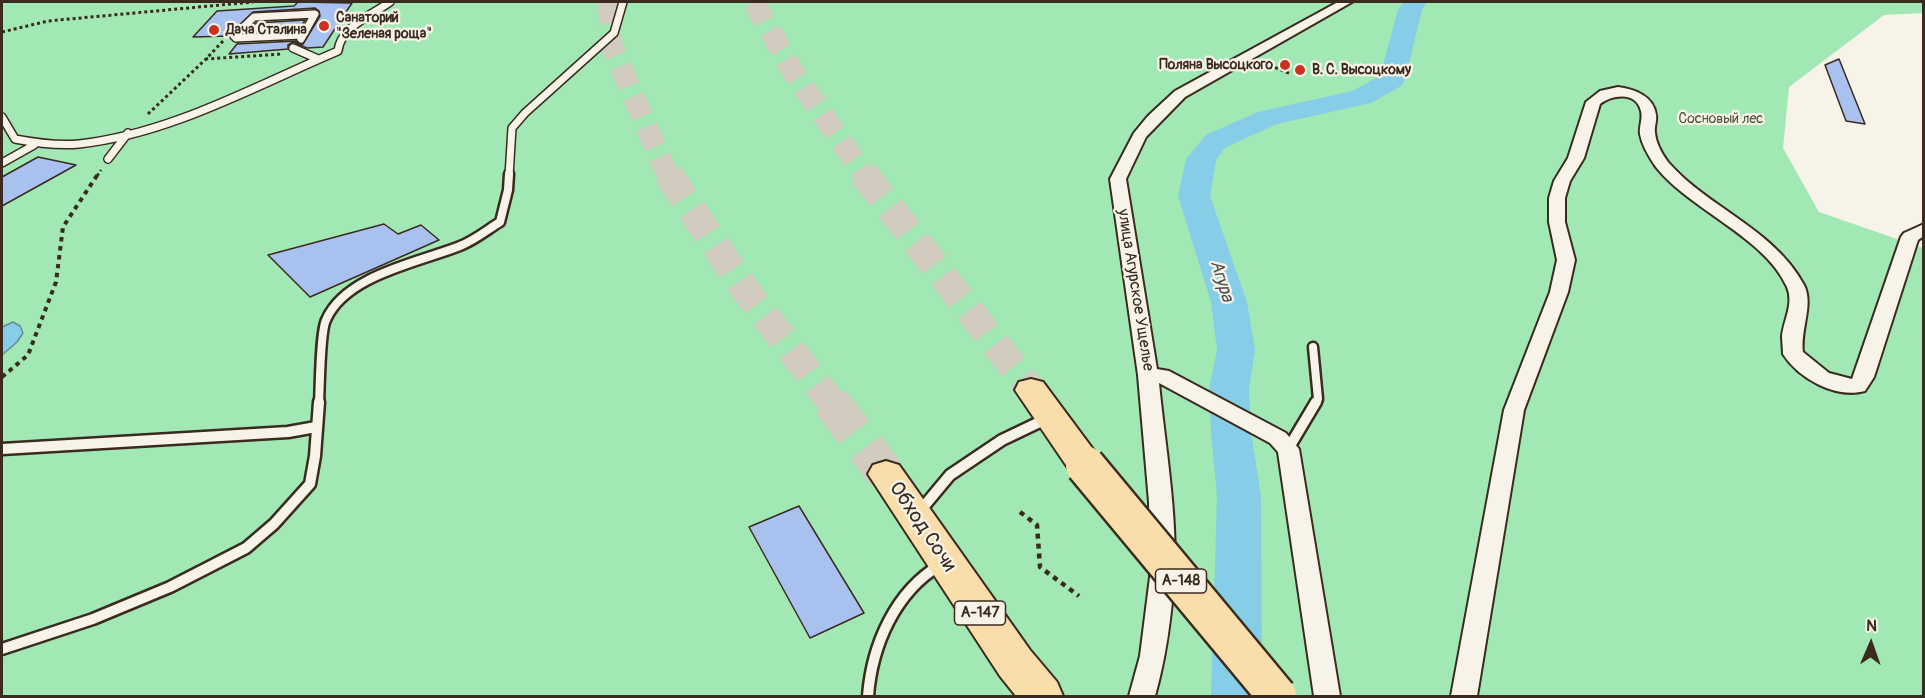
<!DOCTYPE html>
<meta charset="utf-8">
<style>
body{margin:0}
#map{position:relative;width:1925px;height:698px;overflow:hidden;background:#f7f3e8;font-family:Pangolin,sans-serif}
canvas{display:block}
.frame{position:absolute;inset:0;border:3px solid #3b2a1e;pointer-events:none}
.north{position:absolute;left:1841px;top:614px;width:60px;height:60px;-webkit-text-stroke:4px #f7f3e8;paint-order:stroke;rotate:2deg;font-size:16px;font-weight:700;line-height:24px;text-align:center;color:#3b2a1e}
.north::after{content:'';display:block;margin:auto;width:21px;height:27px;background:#3b2a1e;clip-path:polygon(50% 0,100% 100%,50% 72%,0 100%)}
</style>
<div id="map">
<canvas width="1925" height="698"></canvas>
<div class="frame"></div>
<div class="north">N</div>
</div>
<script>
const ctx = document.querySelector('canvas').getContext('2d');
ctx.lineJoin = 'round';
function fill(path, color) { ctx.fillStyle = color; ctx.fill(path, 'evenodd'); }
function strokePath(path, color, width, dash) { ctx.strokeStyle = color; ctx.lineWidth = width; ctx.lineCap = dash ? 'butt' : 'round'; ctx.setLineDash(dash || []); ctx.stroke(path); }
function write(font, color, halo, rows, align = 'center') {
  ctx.font = font + ' Pangolin,sans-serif'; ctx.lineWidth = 4.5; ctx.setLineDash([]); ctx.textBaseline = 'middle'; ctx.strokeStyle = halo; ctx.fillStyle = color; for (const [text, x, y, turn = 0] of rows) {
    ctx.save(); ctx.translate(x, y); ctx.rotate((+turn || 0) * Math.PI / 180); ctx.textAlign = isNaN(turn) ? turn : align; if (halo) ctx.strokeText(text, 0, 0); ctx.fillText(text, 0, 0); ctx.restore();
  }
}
fill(new Path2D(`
 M2,2H1923V13L1884,15L1789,87L1783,148L1819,212L1923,248V696H2Z`), '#a2e8b5');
const water = new Path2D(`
 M13,322L20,326L23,333L17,342L2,355V327Z`);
fill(water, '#86cde7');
strokePath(water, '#688c97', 1.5);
fill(new Path2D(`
 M1404,2H1427L1422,10L1405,80L1401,86L1371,103L1277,124L1226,147L1216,160L1210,196L1247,302L1255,350L1249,389L1251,432L1261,496L1262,696H1211L1217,496L1211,432L1209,389L1217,350L1211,302L1178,196L1186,159L1206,135L1258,112L1352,91L1380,76L1398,10Z`), '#86cde7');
const building = new Path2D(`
 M298,2L352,3L323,47L307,48L293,42L288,45V49L229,54L237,44L296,41L299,44H303L320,16L319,11L315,8L253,12L228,36L193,37L217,11L294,6Z
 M305,20L300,29L246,32L256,23Z
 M1839,59L1865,124L1846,121L1825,65Z
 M38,157L76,165L2,206V177Z
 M384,224L398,234L421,225L439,240L310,297L268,255Z
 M799,506L864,613L810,638L749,527Z`);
fill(building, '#a9c1ef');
strokePath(building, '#3b2a1e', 1.5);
strokePath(new Path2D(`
 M609,2L611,44L668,176
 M754,2L792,70L865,176`), '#d1cbc0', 22, [22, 11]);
strokePath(new Path2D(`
 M668,174L746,291L832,403
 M864,174L1031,390`), '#d1cbc0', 29, [29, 14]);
strokePath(new Path2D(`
 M831,402L886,474`), '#d1cbc0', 38, [38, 19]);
const serviceFar2 = new Path2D(`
 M301,39L315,14L254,17L234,36L236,38L302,35
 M293,48L318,59
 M2,117L15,139C36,143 57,146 79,144C170,134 255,86 338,51C340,27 372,15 390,2
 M108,159L128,133
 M2,163L34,145
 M509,176L512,128L525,113L614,33L623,2`);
const serviceFar1 = new Path2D(`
 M1313,347L1318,399L1315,403
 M319,403C320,387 320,332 326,320C345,275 420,262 460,246C475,240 487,230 500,222L508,190L509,174`);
const service = new Path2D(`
 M2,449L288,432L316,427
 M1288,449L1316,402
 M920,511L950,475L1002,440L1048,418
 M2,649L93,619L170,587L246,548L274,524L310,484L315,456L319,402
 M868,696C872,645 895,592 940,565`);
const minor = new Path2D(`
 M1338,2H1352L1185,97L1146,137L1126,179L1157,369L1169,371L1286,433L1299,449L1340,696H1314L1278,452L1270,443L1159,383C1165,445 1178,517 1174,579C1171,619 1166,657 1155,696H1129L1140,656L1150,577L1149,502L1138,375L1110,179L1134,133L1148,116L1175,91Z
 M1618,87C1634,89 1654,96 1656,115C1657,121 1654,127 1655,133C1656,143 1662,154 1668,162C1708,208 1774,229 1804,285C1814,305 1800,329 1803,352L1829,373L1852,379L1901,237L1904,233L1924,224V236L1918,240L1874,377L1865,391C1836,399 1799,379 1783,354C1783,348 1782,342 1782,336C1784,319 1794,304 1787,287C1765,237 1690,210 1656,167C1649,157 1642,145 1640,134C1639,126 1643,119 1641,111C1636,91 1612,95 1600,104L1584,158L1570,181L1565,198V222L1575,260L1568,292L1524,410L1477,696H1451L1504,410L1550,292L1557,260L1549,222V198L1554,181L1568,158L1586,102L1600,91Z`);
const trunk = new Path2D(`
 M1031,379L1043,382L1098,456L1103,465L1098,474L1085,478L1072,474L1015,390L1019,382Z
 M886,461L899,465L1030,650L1057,682L1063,696H1016L1000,676L868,474L873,465Z`);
strokePath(serviceFar2, '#3b2a1e', 10);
strokePath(serviceFar1, '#3b2a1e', 13);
strokePath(service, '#3b2a1e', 15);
strokePath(minor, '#3b2a1e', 4);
strokePath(trunk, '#3b2a1e', 4);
strokePath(new Path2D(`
 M2,32L48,21L253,2
 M223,41L206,59L282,54
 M1264,63L1291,74
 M148,114L206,59
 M97,176L101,170`), '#3b2a1e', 3, [3, 3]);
strokePath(new Path2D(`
 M2,377L28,355L56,282L63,227L98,174`), '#3b2a1e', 4, [4.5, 4.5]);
strokePath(new Path2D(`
 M1020,512L1037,525L1040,567L1079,596`), '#3b2a1e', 4.5, [5, 5]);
strokePath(serviceFar2, '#f7f3e8', 7);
strokePath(serviceFar1, '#f7f3e8', 8);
strokePath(service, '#f7f3e8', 10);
fill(minor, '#f7f3e8');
fill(trunk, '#f9ddab');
const trunkBridge = new Path2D(`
 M1085,465L1277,696`);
strokePath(trunkBridge, '#3b2a1e', 43, []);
strokePath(trunkBridge, '#f9ddab', 38);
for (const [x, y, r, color] of [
 [324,26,6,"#c8321e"],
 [214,30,6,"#c8321e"],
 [1285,65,6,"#c8321e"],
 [1300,70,6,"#c8321e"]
]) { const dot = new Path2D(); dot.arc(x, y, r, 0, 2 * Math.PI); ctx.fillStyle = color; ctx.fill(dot); strokePath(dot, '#f7f3e8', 2); }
write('bold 14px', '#3b2a1e', '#f7f3e8', [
 ["Санаторий",336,18],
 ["\"Зеленая роща\"",336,34],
 ["Дача Сталина",226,30],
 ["Поляна Высоцкого",1273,65,"right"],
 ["В. С. Высоцкому",1312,70]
], 'left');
write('14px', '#50503c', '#f7f3e8', [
 ["Сосновый лес",1721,119]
]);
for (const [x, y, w] of [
 [1181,581,51],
 [980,613,51]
]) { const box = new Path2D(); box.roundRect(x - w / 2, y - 12, w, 24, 4.5); ctx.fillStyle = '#f7f3e8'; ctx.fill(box); strokePath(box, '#3b2a1e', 1.5); }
write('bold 15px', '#3b2a1e', null, [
 ["А-148",1181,581],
 ["А-147",980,613]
]);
write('16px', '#3b2a1e', '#f7f3e8', [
 ["улица Агурское Ущелье",1135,290,81]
]);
write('italic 18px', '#4e5350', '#f7f3e8', [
 ["Агура",1221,281,73]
]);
write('20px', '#3b2a1e', '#f7f3e8', [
 ["Обход Сочи",922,527,56]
]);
</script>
